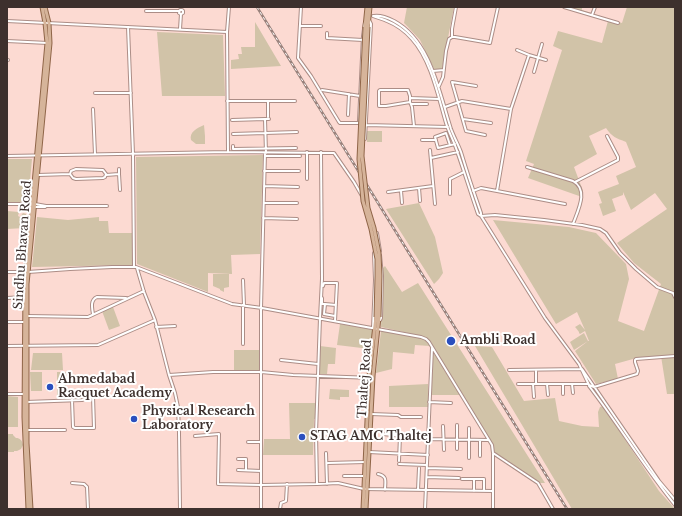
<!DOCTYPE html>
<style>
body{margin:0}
#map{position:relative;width:682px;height:516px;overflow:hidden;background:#fcdad2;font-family:"Libre Baskerville",serif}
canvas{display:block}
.frame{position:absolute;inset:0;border:8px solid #3d302d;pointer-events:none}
</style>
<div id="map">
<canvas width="682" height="516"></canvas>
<div class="frame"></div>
</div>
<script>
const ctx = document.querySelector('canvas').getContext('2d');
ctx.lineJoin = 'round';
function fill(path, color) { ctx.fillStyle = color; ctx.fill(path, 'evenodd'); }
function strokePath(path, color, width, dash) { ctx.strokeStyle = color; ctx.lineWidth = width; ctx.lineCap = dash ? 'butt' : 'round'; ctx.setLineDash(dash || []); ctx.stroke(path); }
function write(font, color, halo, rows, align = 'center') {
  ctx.font = font + ' "Libre Baskerville",serif'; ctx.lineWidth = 4; ctx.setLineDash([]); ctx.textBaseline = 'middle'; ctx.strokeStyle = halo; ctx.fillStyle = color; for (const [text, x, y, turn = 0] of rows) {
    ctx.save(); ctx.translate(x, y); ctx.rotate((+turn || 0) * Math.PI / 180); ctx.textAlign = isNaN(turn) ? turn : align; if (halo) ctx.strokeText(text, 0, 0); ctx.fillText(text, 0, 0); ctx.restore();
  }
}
fill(new Path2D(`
 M407,7H454L442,69H434L420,40L408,27L404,23Z
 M559,7H582V10L622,23L627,7H675L674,19L675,20V394H667L661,356L635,358L633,359L615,364L618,379L596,384L575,351L588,341L574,350L570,342L584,333L588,341H589L585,331L580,334L579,333V332L576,328L575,327L580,324L585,330L577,312L556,324L493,220L569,227L596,233L626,264L629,279L618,321L644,331L661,284L634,263L617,243L667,209L655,193L631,210L623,192V195L612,199L616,211L603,216L599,204L602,203L598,192L619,184L616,176L636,167L626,142C616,138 612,137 606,128L589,136L597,154L574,167L583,191L582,197L528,178L534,164L526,161L562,50L553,46L558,31L602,43L608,21Z
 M255,22L281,66L231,69V60L239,59L238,54H242L241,47H255Z
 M157,32L223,35L225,96H162Z
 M204,125L205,136V144H196L191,140C189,132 197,128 204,125Z
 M367,131H382V142H367Z
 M263,155L260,254L231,255L232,274L208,273V292L137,264L136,157Z
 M7,159H32L28,203H7Z
 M419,203L435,237L443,273L439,279L434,284L386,209Z
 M7,211L19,212L18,216L20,217L23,213L26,214L25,228L7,229Z
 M37,217L68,220L99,217V221H108L109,233H133V265L32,267Z
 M385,266L402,292L418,283L545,483H540L493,453V447L429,342L421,336L381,327L383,268Z
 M213,274H229V287L224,288V292L220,290V289L213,286Z
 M113,307L120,326L109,330L102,311Z
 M340,324L373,329L370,349L337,345Z
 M381,331L421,338L425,340L430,346L415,345L414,354L393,352L392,369L376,373Z
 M320,346L336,348L335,364H328L327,374H318Z
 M475,346L492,347L524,401L555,398L559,421L582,426L599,427L598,412L600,407L603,406L659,491L675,509H572Z
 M234,350H260V371H234Z
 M433,352L460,395H431Z
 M33,353H62L63,370H31Z
 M30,372H42V391H31Z
 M57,372H66V396L57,397Z
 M428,384V407H389V386Z
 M330,389L349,390V397H340V400L329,399Z
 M7,396L18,397V427H7Z
 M289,403H315V419H314L313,455H263L264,439H290Z
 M7,434H13V435L16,438C20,438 22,440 23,445L21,449L17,451H14V452H7Z`), '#d1c3a8');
const minor = new Path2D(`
 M301,7L298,58L311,76L339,122L340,123H359
 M564,7L618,23
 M146,11H179
 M592,15L595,7
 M373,16C378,18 383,19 387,21C397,25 405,31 412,39C431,60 438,96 446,123C449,133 455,143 458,154C465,174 471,194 478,214L481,216L545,318L579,364L589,385L594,387L637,374L638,371L635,362V360L636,359L675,356
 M374,16C380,15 388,18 394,21C431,41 439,92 451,129C454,137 458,144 461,152C467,172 474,193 481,213V216
 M7,21L227,32
 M300,26H321
 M128,27L133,154L134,267
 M180,29L181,14L183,13V11L182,10H180L179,13L181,14
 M327,33V38L363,40
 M452,37V29L456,7
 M7,41L48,43
 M529,55L546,60
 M7,60H8
 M433,71L444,70
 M534,72L542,44
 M439,86L443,77L446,51L449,39L452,37H455L490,43L498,7
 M476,86L452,82L466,131L485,135
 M322,90L360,96
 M380,90H408L410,96V102L386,106H379V91Z
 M95,93H131
 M411,98L439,99
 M227,101H295
 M268,101V117
 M410,102L412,107L414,126
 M411,104H427
 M445,107L462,101L511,109L497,191L481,188L473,191
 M93,109L95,154
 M511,109L529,55L517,50
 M348,115L349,94
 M265,119H269
 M463,119L491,123
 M232,120L265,119L266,153
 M361,122L359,121L363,36L365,22
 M366,125L448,127
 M233,134L297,132
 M363,140L365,139L371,24L369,20
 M422,140H436
 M450,145L446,133L435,137L438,148L455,144
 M233,146V149L296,148
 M430,150L435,204
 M228,152L227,32L229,7
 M321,152L322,279L320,318L316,433L317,484L338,483L364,489L493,491
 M7,156L228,152L334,153L354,182L362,196
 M265,156H300
 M431,158L458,152
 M527,167L573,181C589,190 578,210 573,224
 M119,169V174
 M264,171H299
 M38,175L70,174L71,171L76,169L103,170L106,174L105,177L103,178L76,179L73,178L70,174
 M106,175L119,174L120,190
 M307,179V152
 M575,182L618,160V157L607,136
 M264,186L298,187
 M419,188L420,201
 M401,191L402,203
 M497,191L565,204
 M388,192L433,186
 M450,194V179L464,172
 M264,203H297
 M7,204H32
 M35,204L46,206
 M35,207H45L46,206H107
 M481,216L495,215L544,220L582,225L600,229L606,233L620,253L636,269L657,287L673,293L675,297
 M263,218L297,219
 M377,233L380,251
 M137,268L144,292L155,320L169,375L175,393L178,407L179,433L180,509
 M7,272H28L70,269L112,267H136L232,304L262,308L421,337L426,339L429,342L492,445L493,453V509
 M243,280L244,305
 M323,286L324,283H337L335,321
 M7,298L25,297
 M322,298V304H325
 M243,305V344
 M93,314C92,308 90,300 97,297L126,298
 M27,316L88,317L144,291
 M335,316L324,314L325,304L336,305
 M380,320L381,318L382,276L380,255
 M7,322H24
 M156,327L175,326
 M373,328L375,280L374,253
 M7,346L98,345L155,320
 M281,360L318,364
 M582,369L659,481L675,500
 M509,370L581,369
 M536,370V384
 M169,375L213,372H261L293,375L373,378
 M518,384H588
 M533,384L534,397
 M547,384L548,395
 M563,384V394
 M572,384L573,393
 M589,386C619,425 644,467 675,505
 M7,394H24
 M26,402L82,400L86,399L88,396H93L94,428H75L73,427L72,400
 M429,402L451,403
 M371,414L398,415L401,417H421
 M457,425V449
 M443,426L444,450
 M27,430H65
 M382,434L416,437
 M195,436L219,434L218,484L261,485L317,484
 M428,439L489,440
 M248,442H261
 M369,452L428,455
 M326,453L327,484
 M493,453L538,483L553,509
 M480,456V440
 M469,458V428
 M238,459H246V470
 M399,461L400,436
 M328,463L365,462
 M399,464L427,465
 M427,468L461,469
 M238,470L261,471
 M378,474C388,476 385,482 385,490
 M344,476H364
 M427,477L459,478
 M462,479H484V491
 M72,483L84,484L87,487L88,509
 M418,490L419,468
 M474,491V479
 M261,509V308L265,153
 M280,509L281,503L286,501L287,484
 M425,509L432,348`);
const major = new Path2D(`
 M365,27L367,7
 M368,27L370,7
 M28,509L24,417L25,281L47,43L45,23L42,7
 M31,509L27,443V284L50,43L49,23L45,7
 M363,509L369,376L376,317
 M366,509L373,376L379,317`);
strokePath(minor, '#ac8d86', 4);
strokePath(major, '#8f6548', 5);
strokePath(minor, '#fff', 2);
strokePath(major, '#d6b49a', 3);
const rail = new Path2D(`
 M257,7L567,509`);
strokePath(rail, '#98817b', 2.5);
strokePath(rail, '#fff', 1, [3]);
const majorBridge = new Path2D(`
 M365,27L359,159L363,201L371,229L377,259V276L376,317
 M368,27L362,156L368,208L374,228L379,253L380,276L379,317`);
strokePath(majorBridge, '#8f6548', 5, []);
strokePath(majorBridge, '#d6b49a', 3);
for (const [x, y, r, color] of [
 [451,341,5,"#2b4fbe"],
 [50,387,4,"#2b4fbe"],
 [134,419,4,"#2b4fbe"],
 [302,437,4,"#2b4fbe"]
]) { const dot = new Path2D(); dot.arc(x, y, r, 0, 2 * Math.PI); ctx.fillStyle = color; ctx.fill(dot); strokePath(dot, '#fff', 1.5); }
write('12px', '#3d302d', '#fff', [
 ["Sindhu Bhavan Road",23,245,-86],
 ["Thaltej Road",365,379,-86]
]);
write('bold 12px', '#3d302d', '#fff', [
 ["Ambli Road",460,341],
 ["Ahmedabad",58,380],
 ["Racquet Academy",58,394],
 ["Physical Research",142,412],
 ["Laboratory",142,426],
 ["STAG AMC Thaltej",310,437]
], 'left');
</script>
